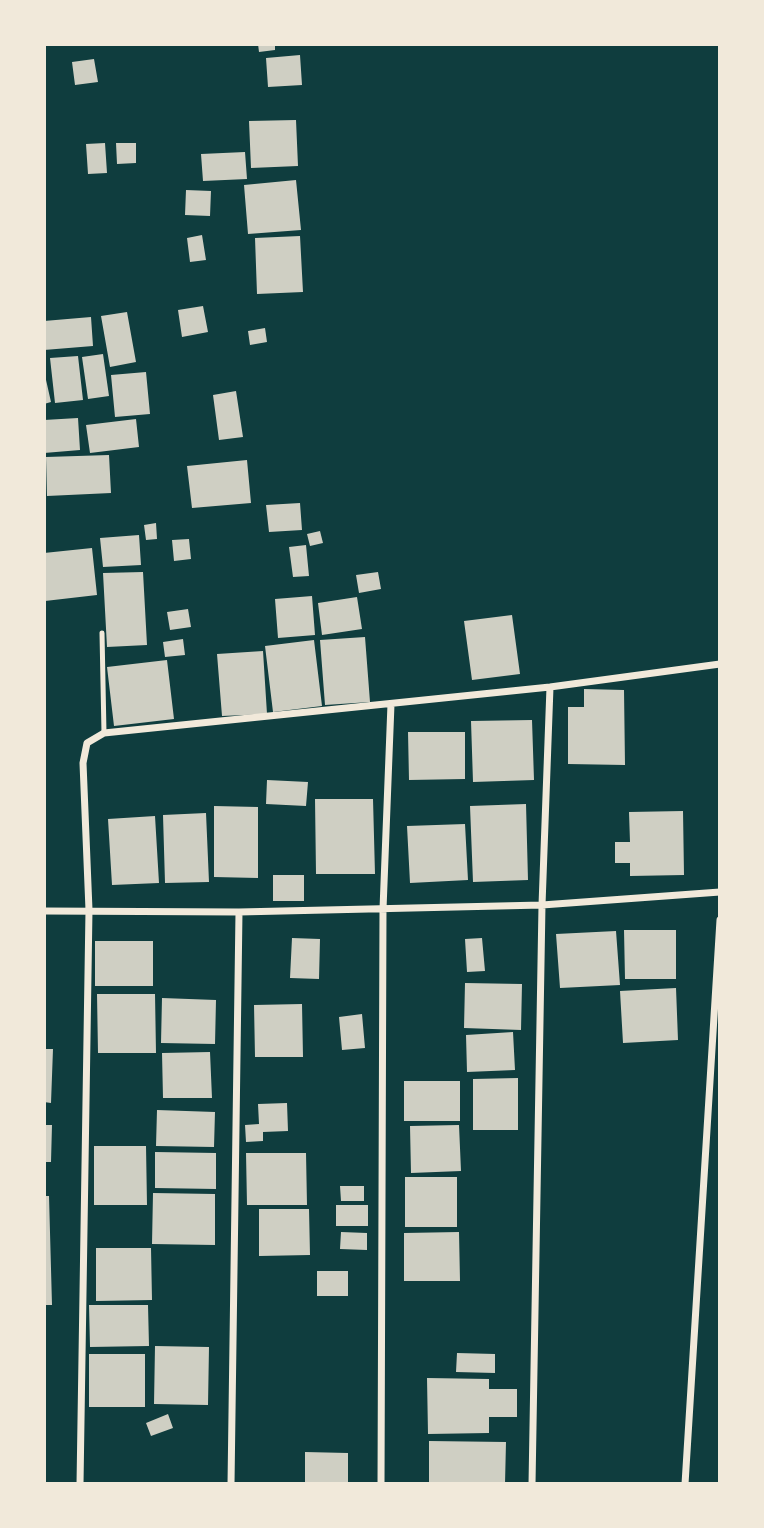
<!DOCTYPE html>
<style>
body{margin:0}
#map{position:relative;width:764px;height:1528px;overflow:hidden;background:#0f3d3e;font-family:Ubuntu,sans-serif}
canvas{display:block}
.frame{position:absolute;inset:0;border:46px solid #f1e9da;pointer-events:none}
</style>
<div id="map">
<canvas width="764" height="1528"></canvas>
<div class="frame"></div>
</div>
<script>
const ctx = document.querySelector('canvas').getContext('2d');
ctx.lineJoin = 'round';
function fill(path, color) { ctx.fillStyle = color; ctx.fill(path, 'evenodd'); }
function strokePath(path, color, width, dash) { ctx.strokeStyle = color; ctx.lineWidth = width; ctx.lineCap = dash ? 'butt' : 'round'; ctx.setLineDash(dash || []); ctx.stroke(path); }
fill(new Path2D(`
 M258,44H275V50L259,52Z
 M300,55L302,85L268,87L266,58Z
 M94,59L98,82L75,85L72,62Z
 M296,120L298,166L251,168L249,121Z
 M105,143L107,173L88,174L86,144Z
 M116,143H136V163L117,164Z
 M245,152L247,179L203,181L201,154Z
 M296,180L301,230L248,234L244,185Z
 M186,190L211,191L210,216L185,215Z
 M202,235L206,260L190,262L187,238Z
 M300,236L303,292L257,294L255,238Z
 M203,306L208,332L182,337L178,310Z
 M127,312L136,362L110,367L101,316Z
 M91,317L93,346L44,350V321Z
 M265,328L267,342L250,345L248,331Z
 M103,354L109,396L88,399L82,357Z
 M78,356L83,400L55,403L50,358Z
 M44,371L51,402L44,404Z
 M146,372L150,414L115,417L111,375Z
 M236,391L243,437L219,440L213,395Z
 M78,418L80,450L44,453V420Z
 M136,419L139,447L90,453L86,425Z
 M109,455L111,493L47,496L46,457Z
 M247,460L251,503L192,508L187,466Z
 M300,503L302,530L269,532L266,505Z
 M156,523L157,539L146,540L144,525Z
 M320,531L323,543L310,546L307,534Z
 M139,535L141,565L103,567L100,538Z
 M189,539L191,559L174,561L172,540Z
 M306,545L309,576L293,577L289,547Z
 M92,548L97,595L45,601L44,553Z
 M143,572L147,645L107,647L103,573Z
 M378,572L381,589L359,593L356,575Z
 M312,596L315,635L278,638L275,599Z
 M357,597L362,629L322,635L318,603Z
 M188,609L191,627L170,630L167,612Z
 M512,615L520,674L472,680L464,621Z
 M365,637L370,702L325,705L320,640Z
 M183,639L185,655L165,657L163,642Z
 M314,640L322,706L273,712L265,646Z
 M263,651L267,714L222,716L217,654Z
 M167,660L174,719L114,726L107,667Z
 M584,689L624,690L625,765L568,764V707H584Z
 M532,720L534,780L473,782L471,721Z
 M408,732H465V779L409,780Z
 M267,780L308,782L306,806L266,804Z
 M315,799H373L375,874H316Z
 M526,804L528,880L473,882L470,806Z
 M214,806L258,807V878L214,877Z
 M683,811L684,875L630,876V863H615V842H630L629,812Z
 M206,813L209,882L165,883L163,815Z
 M155,816L159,883L112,885L108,819Z
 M465,824L468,880L410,883L407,826Z
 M273,875H304V901H273Z
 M624,930H676V979H625Z
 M616,931L620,985L560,988L556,934Z
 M292,938L320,939L319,979L290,978Z
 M482,938L485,971L467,972L465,939Z
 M95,941H153V986H95Z
 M465,983L522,984L521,1030L464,1028Z
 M676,988L678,1040L623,1043L620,991Z
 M97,994H155L156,1053H98Z
 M162,998L216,1000L215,1044L161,1043Z
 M302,1004L303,1057H255L254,1005Z
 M362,1014L365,1048L342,1050L339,1017Z
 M513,1032L515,1070L467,1072L466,1035Z
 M44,1049H53L51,1103L44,1102Z
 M210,1052L212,1098H163L162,1053Z
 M518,1078V1130H473V1079Z
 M404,1081H460V1121H404Z
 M287,1103L288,1131L263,1132V1141L246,1142L245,1125L259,1124L258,1104Z
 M157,1110L215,1112L214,1147L156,1146Z
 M44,1125H52L51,1162H44Z
 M459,1125L461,1171L411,1173L410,1126Z
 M94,1146H146L147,1205H94Z
 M155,1152L216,1153V1189L155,1188Z
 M246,1153H306L307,1205H247Z
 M405,1177H457V1227H405Z
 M340,1186H364V1201H341Z
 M153,1193L215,1194V1245L152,1244Z
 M44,1196H49L52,1305H44Z
 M336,1205H368V1226H336Z
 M259,1209H309L310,1255L259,1256Z
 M341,1232L367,1233V1250L340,1249Z
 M459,1232L460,1281H404V1233Z
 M96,1248H151L152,1300L96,1301Z
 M317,1271H348V1296H317Z
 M89,1305H148L149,1346L90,1347Z
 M155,1346L209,1347L208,1405L154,1404Z
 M457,1353L495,1354V1373L456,1372Z
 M89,1354H145V1407H89Z
 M427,1378L489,1379V1389H517V1417H489V1433L428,1434Z
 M168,1414L173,1428L151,1436L146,1423Z
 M429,1441L506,1442L505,1484H429Z
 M305,1452L348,1453V1484H305Z`), '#cfcfc3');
strokePath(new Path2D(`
 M102,633L104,733`), '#f1e9da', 5);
strokePath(new Path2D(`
 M44,911L239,912L542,905L720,892
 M80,1484L89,910L83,763L87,743L104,733L550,687L720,664
 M231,1484L239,912
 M381,1484L383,909L391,704
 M532,1484L542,905L550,687
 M685,1484L720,920`), '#f1e9da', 7);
</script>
